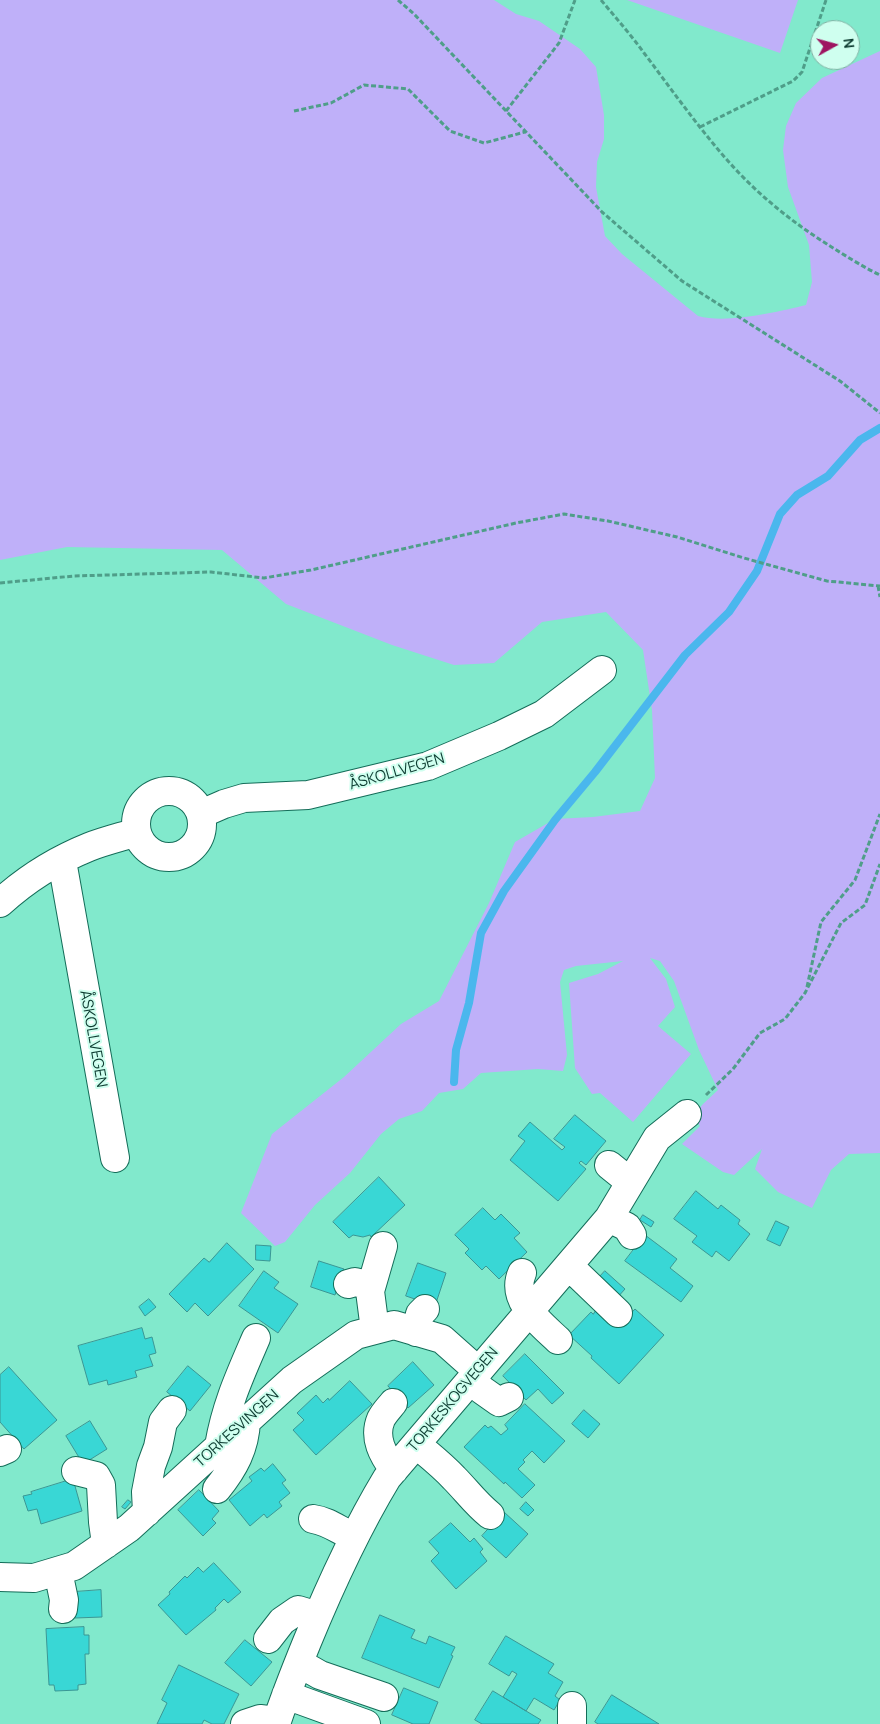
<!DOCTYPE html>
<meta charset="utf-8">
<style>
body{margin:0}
#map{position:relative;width:880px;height:1724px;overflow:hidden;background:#81e9cc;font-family:Manrope,sans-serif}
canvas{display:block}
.north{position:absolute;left:810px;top:20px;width:50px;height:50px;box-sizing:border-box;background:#cfffef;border:1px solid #81b1a3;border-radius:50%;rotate:83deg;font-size:14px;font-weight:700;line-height:20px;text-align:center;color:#0d3c31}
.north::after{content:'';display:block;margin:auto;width:18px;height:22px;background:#9e1461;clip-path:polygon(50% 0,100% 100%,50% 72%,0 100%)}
</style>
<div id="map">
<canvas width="880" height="1724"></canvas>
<div class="north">N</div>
</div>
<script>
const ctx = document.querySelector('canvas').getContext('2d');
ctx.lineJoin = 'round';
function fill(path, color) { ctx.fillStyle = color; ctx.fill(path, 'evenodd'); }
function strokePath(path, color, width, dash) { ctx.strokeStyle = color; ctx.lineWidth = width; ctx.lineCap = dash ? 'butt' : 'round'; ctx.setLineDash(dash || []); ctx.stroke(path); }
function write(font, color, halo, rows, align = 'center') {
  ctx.font = font + ' Manrope,sans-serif'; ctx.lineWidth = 4; ctx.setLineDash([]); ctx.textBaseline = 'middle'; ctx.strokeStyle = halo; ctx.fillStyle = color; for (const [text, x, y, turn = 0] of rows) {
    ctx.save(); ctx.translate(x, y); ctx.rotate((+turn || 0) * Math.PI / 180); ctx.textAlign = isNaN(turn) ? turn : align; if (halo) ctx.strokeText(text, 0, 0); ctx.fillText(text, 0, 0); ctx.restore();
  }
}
fill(new Path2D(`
 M0,0H494L516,14L539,21L580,49L596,67L604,115V139L597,162L596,187L605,236L622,254L698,316C727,324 777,312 806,305L812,282L809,245L788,187L783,150L786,126L796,103L822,78L880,51V1153L849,1154L831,1170L812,1208L778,1192L755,1169L762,1149L734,1175L723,1172L682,1144L700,1126L693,1116L703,1104L718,1090L699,1050L674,981L660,961L650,958L666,979L675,1007L658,1026L691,1054L633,1122L600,1093L592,1094L575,1068L569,983L598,974L623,961L576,966L564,970L560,982L567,1055L563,1071L538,1069L481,1073L463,1089L439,1093L422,1111L399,1119L381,1134L350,1173L315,1205L285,1242L275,1246L241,1213L272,1134L344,1077L401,1024L439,1001L489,903L515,842L555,819L593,817L640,811L655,778L652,710L643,650L606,612L542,622L494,663L454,665L392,645L286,604L222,550L67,547L0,560Z
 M627,0H798L780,53Z`), '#bfb0f9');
strokePath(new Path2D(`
 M454,1082L456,1050L469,1003L481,933L504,891L555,820L595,772L685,655L729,612L757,571L780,514L797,495L828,476L860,440L880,428`), '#4ab7ed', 8);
const building = new Path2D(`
 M575,1115L606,1141L586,1165L581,1161L579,1163L586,1169L558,1201L510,1160L525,1141L518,1136L530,1122L562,1150L565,1147L554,1139Z
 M379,1177L405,1205L371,1237L370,1235L363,1237L353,1235L349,1238L333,1222Z
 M696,1191L718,1209L721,1205L740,1220L738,1224L750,1234L729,1261L716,1251L712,1257L692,1242L697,1236L674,1219Z
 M483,1208L495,1220L501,1214L520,1233L514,1238L527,1252L499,1279L486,1266L482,1270L465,1253L469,1249L455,1235Z
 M643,1215L654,1222L651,1227L640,1220Z
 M776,1221L789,1227L780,1246L767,1240Z
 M645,1235L677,1259L670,1268L693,1286L681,1302L625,1261Z
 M227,1243L254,1269L208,1316L195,1303L187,1312L169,1294L204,1258L209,1262Z
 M256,1245L271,1246L270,1261L256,1260Z
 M319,1261L344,1269L335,1295L311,1287Z
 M418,1263L446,1273L435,1306L406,1296Z
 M264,1271L279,1282L274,1288L298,1304L278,1333L239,1306Z
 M605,1271L625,1289L616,1299L596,1281Z
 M149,1299L156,1307L145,1316L139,1307Z
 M597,1309L617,1328L635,1309L664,1335L619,1384L591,1358L592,1356L569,1335L591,1312L593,1314Z
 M142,1328L145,1339L152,1337L156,1353L149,1355L153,1366L135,1371L137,1377L108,1385L107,1380L89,1385L78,1346Z
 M525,1354L564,1393L552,1404L538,1389L526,1400L503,1376Z
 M413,1362L434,1385L408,1408L388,1386Z
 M188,1366L211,1385L190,1411L167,1392Z
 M9,1367L57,1420L24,1449L0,1422V1375Z
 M350,1381L372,1404L316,1455L293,1430L304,1420L297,1413L316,1395L323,1403L328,1398L329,1400Z
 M525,1404L565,1441L544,1463L532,1451L523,1460L525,1462L518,1469L535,1485L522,1498L505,1482L504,1484L464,1447L485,1425L488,1428L491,1426L501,1435L508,1429L505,1425Z
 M584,1410L600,1424L588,1438L572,1424Z
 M90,1421L107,1449L83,1464L66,1436Z
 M273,1464L286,1480L282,1483L290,1493L279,1502L282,1506L267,1518L264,1514L250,1526L229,1500L252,1481L249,1477L261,1468L264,1471Z
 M73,1479L82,1511L41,1524L37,1509L28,1511L23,1496L32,1494L31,1492Z
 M199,1490L219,1511L212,1519L216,1523L203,1536L178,1510Z
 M128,1500L131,1502L125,1509L122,1507Z
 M526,1502L534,1510L528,1516L520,1509Z
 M504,1512L528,1534L506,1558L482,1536Z
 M451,1523L470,1542L474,1538L483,1549L480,1552L487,1561L456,1589L431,1561L439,1553L429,1542Z
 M214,1563L241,1592L228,1603L224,1599L215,1608L216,1610L186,1635L158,1605L170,1594L169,1592L185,1576L187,1578L198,1567L203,1572Z
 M101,1590L102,1617L75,1618L74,1592Z
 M380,1615L415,1630L411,1638L426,1644L429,1636L455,1647L451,1655L453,1656L439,1688L362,1658Z
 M84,1627V1635H89V1654H85L86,1684L78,1685V1690L55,1691L54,1685H49L46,1629Z
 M506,1636L554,1664L548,1673L563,1682L555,1696L560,1700L554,1710L534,1698L526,1711L503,1697L517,1674L512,1671L509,1676L489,1664Z
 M245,1640L272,1662L251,1686L225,1663Z
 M179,1665L239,1694L224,1724H212L204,1720L202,1724H157L167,1703L162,1700Z
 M404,1688L438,1702L429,1724H413L392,1715Z
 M493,1691L541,1720L538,1724H482L475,1720Z
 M612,1695L659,1724H598L595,1722Z`);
fill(building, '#39d7d5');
strokePath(building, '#3b9694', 1);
const minor = new Path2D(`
 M136 824a33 33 0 1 1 66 0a33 33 0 1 1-66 0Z
 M201,814L224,804L244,798L308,795L428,766L499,736L544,714L602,670
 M62,861L115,1158
 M0,903C25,880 57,860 89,847C104,841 121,837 137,832
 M609,1165L630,1182
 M609,1218L627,1227L632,1235
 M569,1266L618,1313
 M522,1273C510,1300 540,1323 558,1340
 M348,1284L355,1282L371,1286
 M375,1330L370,1291L383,1246
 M416,1332L420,1314L425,1309
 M471,1379L482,1390L499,1402L509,1397
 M393,1403C389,1408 384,1413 381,1419C373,1438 383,1455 394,1470
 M416,1444C429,1455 442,1465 454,1478C466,1490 476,1504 490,1515
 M219,1446C226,1405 240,1375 256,1338
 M0,1452L7,1449
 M76,1471L96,1476L101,1485L103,1522L106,1544
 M217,1489C234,1468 245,1448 246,1421
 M147,1512L146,1492L151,1466L158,1447L163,1422L172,1410
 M313,1519C328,1521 340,1531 354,1537
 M58,1571L64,1600L63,1609
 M0,1577L34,1578L74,1566L129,1528L292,1380L356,1335L394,1325L442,1339L478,1371
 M268,1639L282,1621L298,1610L318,1616
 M299,1663L320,1675L384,1697
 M286,1695L366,1724
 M572,1706V1724
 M245,1724L260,1719L277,1721
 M276,1724C285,1696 296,1669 307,1642C330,1586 355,1531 387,1478L609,1218L657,1138L687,1114`);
strokePath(minor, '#146d59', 30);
strokePath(new Path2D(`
 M398,0L414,14L602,212L682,281L840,381L880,413
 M601,0C616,18 631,35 644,53C672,90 698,127 728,161C757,194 793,223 830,246C846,256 863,267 880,275
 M294,111L331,103L364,85L408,89L450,131L484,143L525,132
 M506,111L559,43L575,0
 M700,127L793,81L802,72L826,0
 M0,583L74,576L211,572L264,578L311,570L516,523L564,514L608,521L677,537L744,558L827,581L880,586
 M878,586L880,597
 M807,987L821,922L855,880L880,814
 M706,1095L733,1069L760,1033L785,1019L805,993L841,923L865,905L880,864`), '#4f9e89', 3, [5, 2.5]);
strokePath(minor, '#fff', 28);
write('15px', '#0d3c31', '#cfffef', [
 ["ÅSKOLLVEGEN",397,772,-16],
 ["ÅSKOLLVEGEN",93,1039,80],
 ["TORKESKOGVEGEN",453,1400,-50],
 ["TORKESVINGEN",237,1429,-42]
]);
</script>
